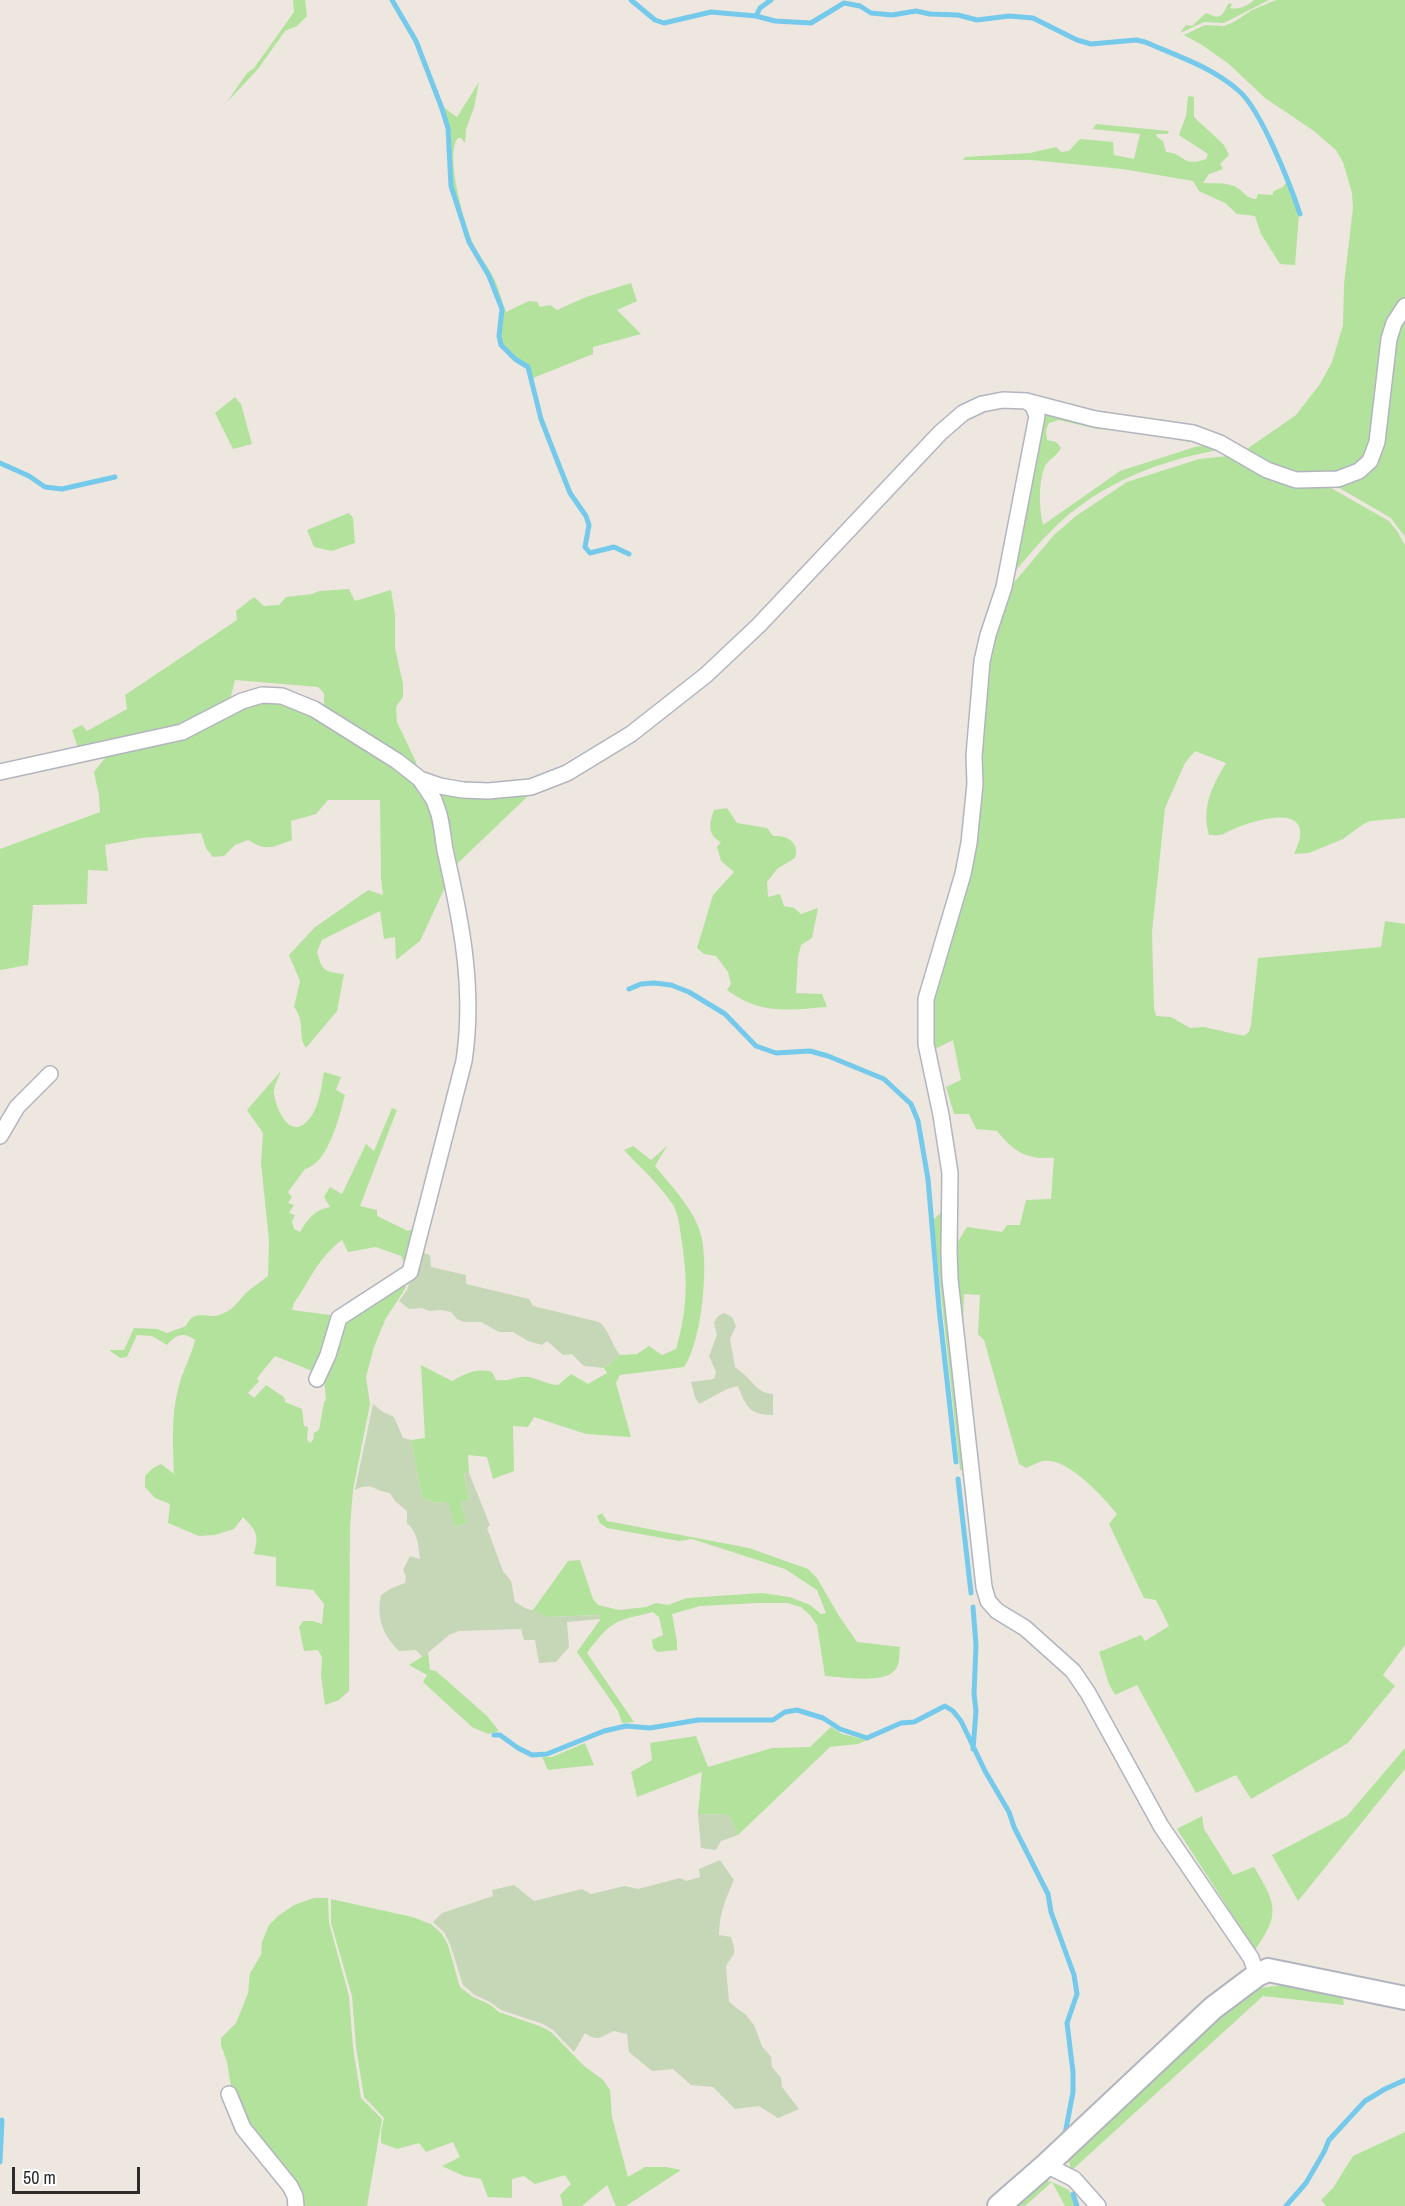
<!DOCTYPE html>
<style>
body{margin:0}
#map{position:relative;width:1405px;height:2206px;overflow:hidden;background:#ede7df;font-family:"Archivo Narrow",sans-serif}
canvas{display:block}
.scale{position:absolute;left:12px;top:2167px;width:128px;height:27px;box-sizing:border-box;border:3px solid #2c2c2c;border-top:0;padding-left:8px;font-size:18px;line-height:21px;white-space:nowrap;color:#2c2c2c;-webkit-text-stroke:4px #fff;paint-order:stroke}
</style>
<div id="map">
<canvas width="1405" height="2206"></canvas>
<div class="scale">50 m</div>
</div>
<script>
const ctx = document.querySelector('canvas').getContext('2d');
ctx.lineJoin = 'round';
function fill(path, color) { ctx.fillStyle = color; ctx.fill(path, 'evenodd'); }
function strokePath(path, color, width, dash) { ctx.strokeStyle = color; ctx.lineWidth = width; ctx.lineCap = dash ? 'butt' : 'round'; ctx.setLineDash(dash || []); ctx.stroke(path); }
fill(new Path2D(`
 M293,0H305L307,16L297,26L285,31L258,69L227,102L247,73L254,68L294,12Z
 M1254,0H1269L1224,23L1204,22L1180,33L1186,25L1192,26L1206,13L1216,17L1222,15L1229,3L1232,4L1230,8C1239,10 1248,6 1254,0Z
 M1276,0H1405V299L1375,439L1356,470L1300,479L1244,451L1296,415L1320,384L1332,362L1343,325L1344,284L1353,208L1352,193L1343,162L1336,150L1314,131L1265,98L1229,64L1202,45L1184,35L1205,25L1224,26L1234,22L1252,10Z
 M479,82L474,108L466,129L465,143L461,138H458C444,153 465,227 474,245C478,255 486,263 491,273C498,285 501,299 506,312L529,301L537,302L540,307L550,305L557,310L586,297L631,283L637,301L617,310L641,334L593,347V354L533,378L528,366L516,358L501,345L499,336L502,309L489,276L469,242L452,185L448,128L442,106L457,117Z
 M1188,96L1194,97V117L1224,145L1229,155L1220,164L1223,169L1209,174L1203,183C1213,184 1224,182 1234,186C1243,190 1246,199 1256,199L1258,194L1272,195L1274,191L1283,187L1287,181L1299,214L1295,265L1280,264L1261,234L1255,216L1237,214L1225,203L1199,191L1193,181L1122,169L1032,160H963L965,157L1030,153L1056,147L1061,152L1069,151L1080,139L1113,142L1114,155L1134,159L1140,134L1093,129L1096,124L1169,131L1168,134H1156L1157,137L1163,141L1166,152C1185,153 1182,168 1206,159L1208,154L1179,135L1186,116Z
 M1405,311V537L1391,518L1329,482L1368,466L1391,360Z
 M235,397L241,404L252,444L233,449L215,413Z
 M1039,411L1194,437L1190,442L1133,432L1097,429L1059,420L1049,423L1046,430L1047,440L1056,442L1061,448C1057,456 1049,459 1045,466C1038,483 1039,508 1043,525L1120,471L1195,447L1215,444L1216,447L1213,451C1152,463 1093,487 1049,533C1036,546 1024,561 1012,575Z
 M1228,456L1322,483L1389,521L1397,531L1405,545V818L1370,821L1362,825L1343,839L1309,853L1294,854C1319,803 1263,817 1236,828C1230,830 1224,835 1219,835C1216,836 1213,835 1209,835C1201,808 1212,786 1226,763L1195,751L1185,763L1165,808L1152,932L1154,1008L1156,1016L1171,1017L1190,1028L1204,1027L1244,1036L1249,1032L1251,1025L1258,958L1381,947L1385,921L1405,924V1645L1383,1675L1395,1686L1348,1743L1251,1799L1236,1775L1196,1793L1137,1685L1115,1695L1109,1684L1099,1652L1141,1635L1145,1641L1169,1626L1156,1600L1144,1598L1109,1524L1117,1514C1103,1497 1068,1457 1043,1461C1038,1462 1031,1466 1026,1468L1019,1464L984,1340L978,1334L980,1295L964,1294L963,1331L958,1333L952,1251L967,1227L1002,1232L1007,1225H1020L1026,1200L1051,1199L1054,1158C1047,1157 1040,1159 1034,1157C1018,1155 1007,1143 997,1131L976,1129L969,1114H954L946,1087L961,1080L953,1040L931,1051L928,1019L966,875L986,661L1012,585L1054,535L1076,516L1127,482L1199,459Z
 M349,513L353,518L355,543L332,551L314,547L307,530Z
 M349,589L355,601L391,590L395,614V648L403,684V697L396,707L397,722L416,762L417,771L324,708V693L318,687L235,680L230,700L179,728L78,748L72,730L82,725L87,731L127,709L125,695L237,620L236,611L254,597L264,606L279,605L286,597L312,594L319,591Z
 M262,699L303,707L418,783L431,803L446,885L420,941L396,960L395,937L384,939L380,911L322,940L317,952C322,971 325,972 344,974L337,1011L306,1048C297,1035 306,1022 294,1007L300,981L289,955L314,928L368,890L383,895L381,878L380,800H328L316,814L291,821L292,840C273,847 266,852 248,840L235,845L224,856L213,857L206,848L201,833L142,838L105,845L108,871L88,870L87,904L33,905L28,965L0,970V849L100,812L99,796L94,772L110,752Z
 M441,792L530,794L457,864L448,820L440,795Z
 M727,808L737,823L767,828L773,836C787,835 800,842 795,858L777,869L767,882L768,897L780,894L784,906L794,908L801,914L818,908L812,938L801,945L798,957L796,993L822,994L827,1007C788,1010 761,1015 727,990L731,984L728,972L716,956L704,954L697,948L713,895L734,872L721,861L717,847L721,842C707,835 709,823 714,810Z
 M281,1071C279,1077 273,1087 274,1093C275,1106 288,1137 304,1124C319,1113 321,1088 324,1072L341,1077L336,1090L345,1095C340,1115 328,1164 305,1169L288,1192L292,1197L288,1203L294,1205L289,1213L295,1215L292,1221L294,1229L300,1232C308,1219 314,1210 330,1207L324,1197L330,1187L342,1194L366,1144L374,1151L392,1108L397,1110L360,1206L377,1210V1216L408,1231L419,1226L408,1270L401,1256L376,1247L348,1252L342,1240C317,1259 311,1279 294,1303L292,1310L337,1316L317,1373L275,1356L257,1378L259,1381L248,1393L254,1398L266,1385L284,1397L285,1402L302,1409L304,1426L308,1427L307,1440L310,1443L313,1440L314,1433L319,1430L324,1402L326,1400L324,1379L342,1320L408,1276L405,1289L386,1318L374,1347L366,1377L370,1404L353,1490L350,1527L349,1691L339,1700L325,1705L321,1675L322,1657L318,1650L304,1651L299,1627L303,1621H313L322,1624L324,1604L313,1590L276,1586V1557L254,1554C259,1534 257,1532 243,1517L234,1529L215,1535L199,1536L168,1523L170,1504L155,1498L145,1487V1476L153,1468L161,1464L174,1474C173,1446 171,1416 178,1389C182,1372 191,1357 195,1340C184,1331 175,1335 167,1345L152,1336L137,1335L127,1357L120,1358L109,1350H124L134,1328L157,1329L167,1333L186,1326C194,1308 207,1319 219,1315C231,1312 238,1302 245,1294C252,1287 261,1282 268,1276L269,1240L261,1163L263,1133L247,1110Z
 M633,1146L651,1160L667,1146L655,1166C671,1186 695,1210 701,1235C709,1265 702,1342 684,1367L620,1375L616,1383L631,1437L586,1434L534,1417L528,1427L513,1426L514,1471L493,1479L487,1457L468,1455L469,1473H464L469,1500L461,1503L467,1523L455,1527L444,1502L435,1503L422,1498L411,1440L425,1438L421,1365L452,1381C467,1373 476,1368 492,1372L496,1380C510,1382 517,1375 529,1377C540,1379 545,1384 558,1385L571,1374L588,1384L607,1373L604,1368L620,1355L637,1354L649,1346L662,1355L676,1349C688,1307 688,1280 681,1236C679,1225 679,1215 673,1205C660,1185 641,1168 624,1150Z
 M948,1206L968,1469L960,1470L933,1220Z
 M602,1513L607,1521L749,1548L808,1569L817,1578L839,1616L857,1642L900,1647C899,1654 900,1664 895,1670C885,1684 842,1677 825,1676L817,1625L810,1615L801,1607L787,1603H758L700,1606L672,1614L677,1642V1650L658,1652L653,1648L652,1640L663,1635L659,1617L653,1612C613,1622 613,1619 587,1653L634,1722L622,1723L618,1711L577,1652L600,1620L599,1615L547,1617L533,1610L568,1561L580,1560L593,1599L598,1605L619,1610L646,1607L656,1603L668,1605L687,1598L762,1593L790,1597L810,1605L821,1614L826,1613L817,1590L785,1569L692,1539L679,1541L607,1528L600,1523L597,1516Z
 M428,1653L430,1670L436,1671L487,1716L499,1731L488,1734L472,1727L423,1682L427,1675L409,1665Z
 M831,1727L842,1734L867,1740L858,1744L830,1747L738,1835L729,1815L698,1814L702,1772L637,1797L631,1772L652,1760L650,1743L696,1736L708,1767L772,1748L810,1747Z
 M585,1743L594,1765L548,1770L542,1757H552Z
 M1405,1748V1769L1298,1901L1272,1855L1347,1816Z
 M1202,1816L1204,1829L1233,1875L1254,1867C1277,1905 1280,1914 1255,1950L1177,1829Z
 M314,1898H328L329,1923L349,1996L353,2047L361,2098L382,2119L367,2206H301L255,2139L232,2093L227,2062L221,2045V2038L236,2023L248,1993L250,1973L261,1955L262,1942L269,1925L278,1916L294,1905Z
 M331,1899L412,1917L431,1924L442,1934L448,1945L460,1987L473,1997L489,2004L499,2012L542,2027L551,2032L583,2065L603,2080L610,2090L612,2117L628,2177L645,2167H666L681,2170L626,2206H616L607,2185L582,2206H563L560,2195L571,2184L565,2175L535,2184L524,2176L512,2179V2198L488,2197L481,2179L464,2176L442,2166L460,2157L453,2142L426,2152L419,2143L397,2149L381,2143V2132L384,2118L364,2097L356,2047L352,1996L331,1923Z
 M1282,1985L1342,1994L1344,2005L1263,1996L1071,2171L1067,2154L1234,2002L1252,1989Z
 M1405,2132V2206H1326L1321,2200L1333,2188L1353,2156Z
 M1042,2180L1052,2182L1069,2190L1075,2206H1065L1052,2182L1025,2206H1014Z`), '#b3e29d');
fill(new Path2D(`
 M419,1251L430,1255L431,1267L466,1275V1284L529,1299L533,1306L599,1322C610,1331 611,1344 620,1355L604,1368L584,1366L572,1354L563,1355L547,1341L542,1345L528,1341L513,1332H499L481,1322H464L457,1319L451,1312L441,1310L429,1311L422,1308L409,1309L399,1301L407,1290Z
 M724,1313L732,1317L736,1326L730,1339L735,1367C739,1371 743,1373 747,1377C756,1386 759,1393 773,1394V1415C750,1415 746,1407 738,1386L727,1389L699,1404L695,1397L691,1382L714,1379L716,1372L709,1356L717,1335L714,1323L718,1316Z
 M373,1404L383,1412L394,1417L403,1438L411,1440L422,1498L435,1503L444,1502L449,1505L455,1527L467,1523L461,1503L469,1500L464,1472L469,1473L490,1525L487,1528L503,1571L511,1581L515,1602L527,1609L533,1610L547,1617L599,1615L601,1619L567,1622L569,1647L556,1662L539,1663L535,1640H524L521,1629L459,1631L449,1635L423,1657L416,1650L399,1651C383,1635 376,1618 381,1595L392,1588L405,1583L406,1576L403,1570L410,1556L420,1559C418,1543 418,1534 407,1523V1511L395,1501L390,1493C372,1491 373,1481 355,1490Z
 M698,1814L729,1815L738,1835L721,1841L716,1850L701,1848Z
 M720,1860L734,1880C726,1898 719,1914 719,1935L731,1937C738,1959 733,1951 726,1967L729,2002L746,2015L754,2025L762,2046L771,2057L772,2067L781,2078L782,2087L799,2109L778,2118L759,2106L735,2109L713,2087L691,2085L673,2069L652,2071L629,2052L627,2034L614,2031C600,2036 599,2043 585,2033L574,2052L553,2030L543,2024L501,2010L490,2002L475,1995L463,1985L450,1944L444,1932L433,1922L442,1913L493,1896L492,1890L514,1885L534,1901L582,1889L591,1894L625,1886L638,1889L680,1878L686,1881L700,1877L699,1869Z`), '#c5d7b6');
strokePath(new Path2D(`
 M392,0L416,41L441,106L448,128L451,186L469,242L489,276L502,309L499,336L501,345L515,359L528,367L541,419L553,450L570,493L586,516L589,525L585,547L590,553L614,547L629,554
 M631,0L655,20L664,23L711,12L756,16L775,21L811,23L844,3L860,6L871,13L892,15L916,11L930,14L958,15L977,20L1009,16L1033,18L1077,40L1091,44L1136,40L1145,42C1177,56 1212,67 1239,91C1261,110 1290,184 1300,214
 M756,16L760,8L771,0
 M0,463L29,476L45,487L62,489L115,477
 M629,989L641,984L654,983L671,985L689,992L725,1014L756,1046L776,1053L810,1051L828,1056L884,1079L911,1104L918,1121L928,1179L939,1308L956,1462
 M958,1479L971,1593
 M973,1607L976,1645L974,1694L976,1711L973,1749
 M494,1735H500L518,1748L532,1755L547,1754L604,1731L626,1726L650,1728L698,1720H773L785,1712L797,1710L823,1718L840,1729L867,1738L901,1723L914,1722L945,1706L953,1711L961,1721L985,1771L1009,1812L1014,1827L1048,1894L1051,1912L1074,1975L1077,1994L1067,2023L1073,2072V2092L1065,2134
 M0,2162L2,2120
 M1073,2194L1077,2206
 M1286,2206L1306,2183L1324,2152L1329,2140L1365,2101L1385,2089L1405,2080`), '#75caec', 5);
const street = new Path2D(`
 M1026,401L1033,406L1037,416L1004,587L988,635L982,661L974,756L975,784L969,843L963,874L926,999V1044L941,1115L950,1173L949,1251L950,1279L984,1587L988,1601L997,1611L1025,1628L1073,1671L1088,1693L1161,1826L1251,1958L1257,1975
 M0,772L182,732L242,701L262,695L282,696L314,709L397,761L420,779L440,786L463,790L488,791L531,787L567,773L631,734L706,675L759,625L940,433L963,413L982,404L1003,400L1026,401L1095,419L1193,433L1220,443L1267,470L1296,480L1338,479L1359,471L1370,461L1377,442L1389,339L1394,323L1405,306
 M0,1136L17,1107L50,1074
 M317,1379L328,1355L339,1318L410,1272L464,1061C475,988 461,920 445,850C443,838 442,826 439,814L434,800L420,779
 M229,2094L243,2128L290,2186L295,2196L296,2206
 M1046,2165L1074,2179L1098,2206`);
const secondary = new Path2D(`
 M999,2206L1046,2165L1213,2008L1257,1975L1268,1970L1405,1998`);
strokePath(street, '#b2b5bf', 18);
strokePath(secondary, '#b2b5bf', 26);
strokePath(street, '#fff', 15);
strokePath(secondary, '#fff', 22);
</script>
